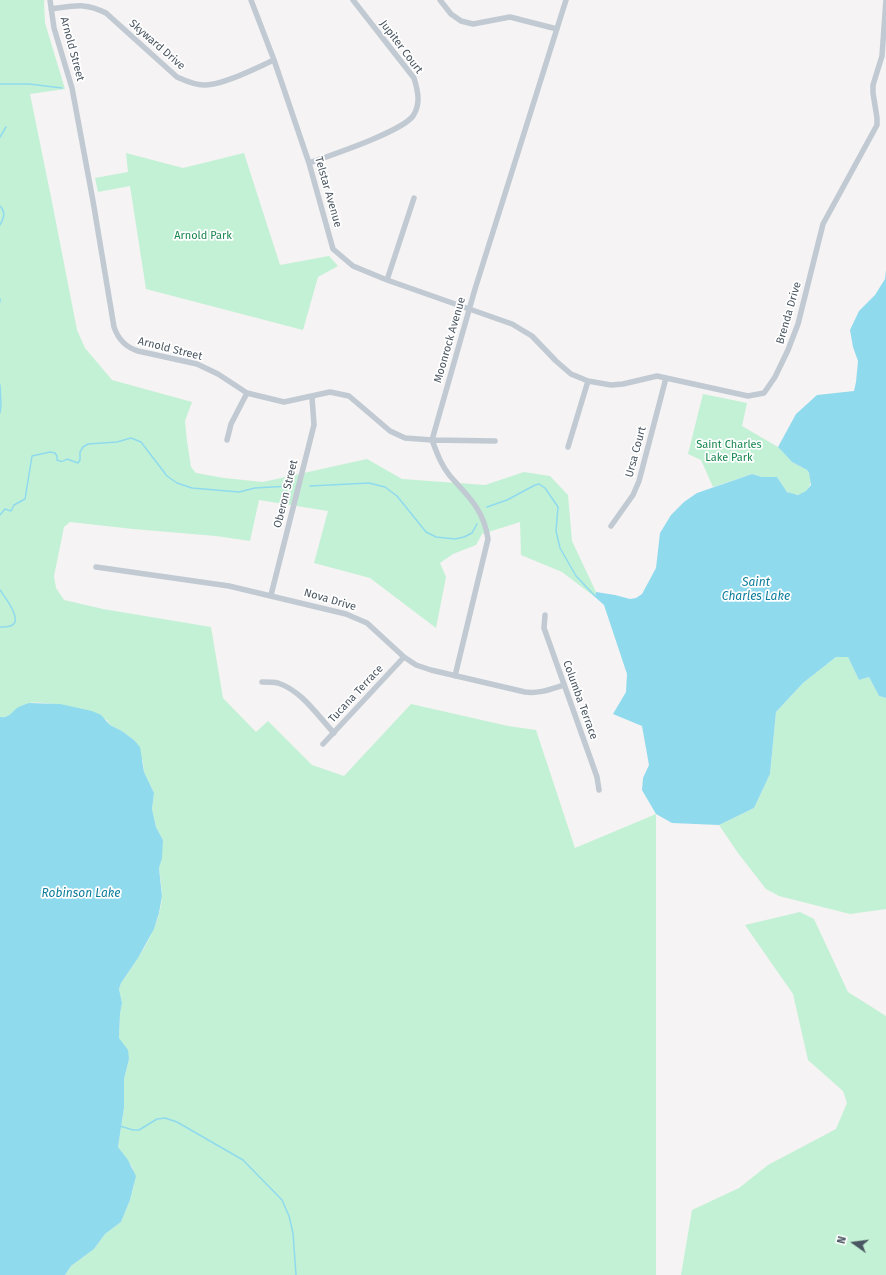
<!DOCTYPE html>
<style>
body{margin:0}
#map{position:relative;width:886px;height:1275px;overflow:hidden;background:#f5f3f3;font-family:"Fira Sans",sans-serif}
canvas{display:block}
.north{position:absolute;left:834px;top:1223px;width:40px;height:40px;-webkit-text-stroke:3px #fff;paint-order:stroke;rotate:284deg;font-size:11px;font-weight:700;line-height:16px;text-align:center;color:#4a5661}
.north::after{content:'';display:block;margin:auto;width:14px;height:18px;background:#4a5661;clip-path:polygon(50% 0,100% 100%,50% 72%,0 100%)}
</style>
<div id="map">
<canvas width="886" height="1275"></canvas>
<div class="north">N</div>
</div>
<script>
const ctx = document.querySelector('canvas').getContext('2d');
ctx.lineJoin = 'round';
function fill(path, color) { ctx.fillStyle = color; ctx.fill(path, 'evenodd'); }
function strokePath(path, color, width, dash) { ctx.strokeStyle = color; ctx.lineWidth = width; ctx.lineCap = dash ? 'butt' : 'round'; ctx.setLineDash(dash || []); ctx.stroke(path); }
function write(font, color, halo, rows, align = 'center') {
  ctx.font = font + ' "Fira Sans",sans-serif'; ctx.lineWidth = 3.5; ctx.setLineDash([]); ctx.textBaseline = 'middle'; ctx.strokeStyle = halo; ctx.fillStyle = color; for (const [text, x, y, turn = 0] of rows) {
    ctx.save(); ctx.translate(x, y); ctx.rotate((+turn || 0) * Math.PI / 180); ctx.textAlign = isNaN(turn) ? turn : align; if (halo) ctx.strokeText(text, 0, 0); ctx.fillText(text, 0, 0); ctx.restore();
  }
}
fill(new Path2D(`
 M0,0H45L44,1L45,23L65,89L30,94L52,202L77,330L85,348L112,380L192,402L185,421L187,441L191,467L196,473L224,478L263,482L367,459L402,479L485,485L524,472L550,476L568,495L572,541L596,592L595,597L562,572L521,555L520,522L482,534L476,545L453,554L440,563L446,577L436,628L370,578L314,563L328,511L259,500L250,541L216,536L133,529L70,522L64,527L54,576L56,588L64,600L103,609L211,627L223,698L256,732L268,721L312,765L344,776L411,704L508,726L536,730L575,848L656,814V1275H65L71,1266L94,1249L105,1234L121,1222L130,1200L134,1185L133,1168L118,1147L124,1108V1079L129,1059L119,1038L120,1014L122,1003L119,989L121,983C138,958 160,929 162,896C162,887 160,877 159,868L160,864L163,840L156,827L152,809L154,793L144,772L143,762L134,740L122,731L110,725L107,720C85,713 52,700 30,703C16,705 13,718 0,717Z
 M126,153L183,168L244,153L280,265L329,256L338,266L318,277L303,330L146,289L130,186L98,192L95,178L128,172Z
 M703,394L747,403L742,426L778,447L792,462L807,470C817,485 804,501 788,492C783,489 781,482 777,477H762L752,474L713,487L701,460L688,454Z
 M836,657H848L859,680L869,677L879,696L886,698V909L850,914L779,896L766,889L738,853L719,825L754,808L770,774L776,712L803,683Z
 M800,912L814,919L848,992L886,1016V1275H681L692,1210L739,1188L768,1165L836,1129L847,1103L843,1091L808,1060L793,994L745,925Z`), '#c3f1d5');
fill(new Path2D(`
 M886,270V698L879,696L869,677L859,680L848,657H836L803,683L776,712L770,774L754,808L719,825L672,823L656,814L642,790L643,778L649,765L642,726L613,714L626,692L627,674L604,605L595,597L596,592L615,595L630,599L636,598L642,594L656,568L660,533L671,515L684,502L697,493L752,474L762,477H777L787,492L798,495L806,491L811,485L809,473L807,470L792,462L778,447L796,414L817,395L854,391L856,382L858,361L853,347L850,330L859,311L875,295L885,279Z
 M29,703L60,704L92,711L101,715L110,725L122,731L134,740L140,747L144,772L154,793L152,809L156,827L163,840L162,858L159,868L162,896L159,913L154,929L138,958L121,983L119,989L122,1003L120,1014L119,1038L128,1050L129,1059L124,1079V1108L118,1147L128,1160L136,1176L130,1200L121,1222L105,1234L94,1249L71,1266L65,1275H0V717C9,718 11,713 17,708C20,706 25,704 29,703Z`), '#90daee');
strokePath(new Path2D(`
 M0,84H29L62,88
 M0,137L6,127
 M0,206C6,212 4,218 0,225
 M0,299V302
 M0,385L1,405L0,413
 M310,486L369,483L385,487L397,496L426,532L436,537L455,539L464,537L472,533L477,524
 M487,507L507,500L535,485L539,484L545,488L558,507L556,531L560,548L576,576L595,596
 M0,515L5,509L11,511L14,505L25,499L32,456L50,452L55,453L57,456V460C61,462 63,462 67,459L78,463L80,460V452L83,447L88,444L117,442L131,438L141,442L167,476L177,483L192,488L239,492L255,488L289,486
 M0,590C4,596 25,622 10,626C7,627 3,627 0,627
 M120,1126L133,1130H139L157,1119L165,1118L177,1122L243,1160L282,1200L289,1216L293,1233L296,1275`), '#90daee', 1.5);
strokePath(new Path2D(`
 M50,0L54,28L72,88L93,201L114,327C118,339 125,347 138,351L197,364L218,374L247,393L284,402L330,392L349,396L390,431L405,438L432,440L495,441
 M251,0L274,60L309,163L333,249L353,266L387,280L512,324L532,336L556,361L571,374L588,381L611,385L623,384L657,376L748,396L764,393L775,377L788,350L798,324L823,224L877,125V118L873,93V85L882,56L886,0
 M440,0L451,14L461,21L473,24L510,17L557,29
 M51,9C75,6 84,2 106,13L177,77C186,81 194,85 204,85C221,86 256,68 274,60
 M309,163C331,155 401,132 413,116C421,104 418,91 414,78L353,0
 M387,280L414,198
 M227,440L231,424L247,393
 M568,447L588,381
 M611,526L633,495L639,481L666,378
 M96,567L229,586L346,614L367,623L404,657L416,665L431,670L525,692C539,694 551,689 564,685
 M271,595L314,425L312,397
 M545,615L544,628L597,777L599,790
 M455,676L488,539C484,510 468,496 450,476C441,465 437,453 432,440L475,289L566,0
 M262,682C267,682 273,682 278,683C302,691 317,715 334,733
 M323,744L404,657`), '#c1cad2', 5.5);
write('11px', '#4a5661', '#fff', [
 ["Skyward Drive",157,45,41],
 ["Jupiter Court",401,47,53],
 ["Arnold Street",72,49,75],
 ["Telstar Avenue",328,192,74],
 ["Brenda Drive",789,313,-74],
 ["Moonrock Avenue",450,340,-74],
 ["Arnold Street",170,349,14],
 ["Ursa Court",636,452,-75],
 ["Oberon Street",286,494,-76],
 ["Nova Drive",330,600,16],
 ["Tucana Terrace",356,694,-47],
 ["Columba Terrace",580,700,70]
]);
write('11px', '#17864f', '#fff', [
 ["Arnold Park",203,236],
 ["Saint Charles",729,445],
 ["Lake Park",729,458]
]);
write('italic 12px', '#0c7c9b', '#fff', [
 ["Saint",756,583],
 ["Charles Lake",756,597],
 ["Robinson Lake",81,894]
]);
</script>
